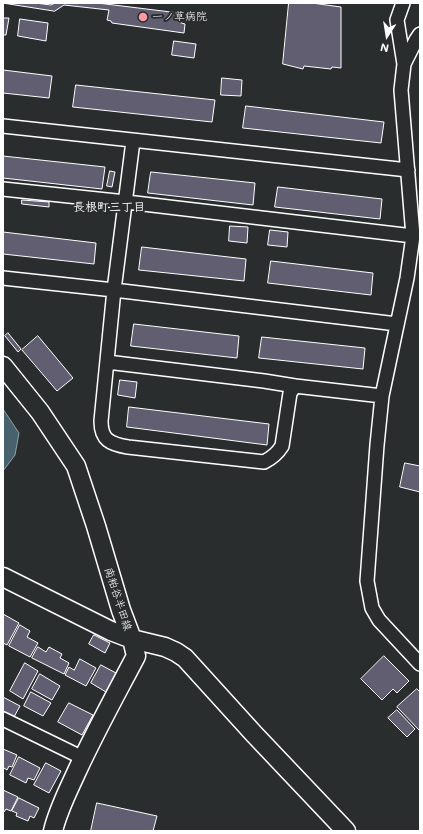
<!DOCTYPE html>
<meta charset="utf-8">
<style>
body{margin:0}
#map{position:relative;width:423px;height:834px;overflow:hidden;background:#2a2d2e;font-family:Mali,sans-serif}
canvas{display:block}
.frame{position:absolute;inset:0;border:4px solid #fff;pointer-events:none}
.north{position:absolute;left:367px;top:16px;width:40px;height:40px;-webkit-text-stroke:3px #2a2d2e;paint-order:stroke;rotate:192deg;font-size:11px;font-weight:700;line-height:16px;text-align:center;color:#fff}
.north::after{content:'';display:block;margin:auto;width:14px;height:18px;background:#fff;clip-path:polygon(50% 0,100% 100%,50% 72%,0 100%)}
</style>
<div id="map">
<canvas width="423" height="834"></canvas>
<div class="frame"></div>
<div class="north">N</div>
</div>
<script>
const ctx = document.querySelector('canvas').getContext('2d');
ctx.lineJoin = 'round';
function fill(path, color) { ctx.fillStyle = color; ctx.fill(path, 'evenodd'); }
function strokePath(path, color, width, dash) { ctx.strokeStyle = color; ctx.lineWidth = width; ctx.lineCap = dash ? 'butt' : 'round'; ctx.setLineDash(dash || []); ctx.stroke(path); }
function write(font, color, halo, rows, align = 'center') {
  ctx.font = font + ' Mali,"Klee One",sans-serif'; ctx.lineWidth = 4; ctx.setLineDash([]); ctx.textBaseline = 'middle'; ctx.strokeStyle = halo; ctx.fillStyle = color; for (const [text, x, y, turn = 0] of rows) {
    ctx.save(); ctx.translate(x, y); ctx.rotate((+turn || 0) * Math.PI / 180); ctx.textAlign = isNaN(turn) ? turn : align; if (halo) ctx.strokeText(text, 0, 0); ctx.fillText(text, 0, 0); ctx.restore();
  }
}
const water = new Path2D(`
 M3,409L19,433L15,455L3,471Z`);
fill(water, '#48626d');
strokePath(water, '#91a1a7', 1);
const building = new Path2D(`
 M3,3H35L51,5L55,3H97L114,5L179,13L178,22L185,24L184,33L112,23L111,21L107,20L109,10L64,5L55,11Z
 M289,3H312L341,7V68L332,67L331,69L304,66L303,69L283,64Z
 M3,18H9L6,35H3Z
 M20,19L48,23L46,41L18,36Z
 M174,41L196,44L194,58L172,55Z
 M3,70L52,76L49,98L3,93Z
 M222,78L242,80L241,96L221,95Z
 M76,85L215,100L212,122L73,107Z
 M246,106L384,122L381,143L243,128Z
 M3,156L105,167L102,189L3,178Z
 M110,171L115,172L112,187L107,186Z
 M151,172L255,183L253,205L148,193Z
 M278,187L382,199L380,219L275,207Z
 M22,200L49,202V207L22,204Z
 M230,226L248,227L247,243L229,241Z
 M270,230L288,232L287,247L268,245Z
 M3,232L96,243L94,264L3,254Z
 M142,247L246,259L244,281L139,270Z
 M271,261L373,273L371,295L268,283Z
 M134,324L239,336L237,358L131,346Z
 M8,333L21,349L18,352L5,336Z
 M38,336L73,378L57,391L22,350Z
 M262,337L365,348L363,369L259,358Z
 M120,380L137,382L135,398L118,395Z
 M129,407L269,424L267,445L127,427Z
 M405,463L420,466V492L400,487Z
 M3,614L19,623L7,645L3,643Z
 M20,625L30,631L27,637L38,643L30,657L9,646Z
 M94,635L110,643L105,653L89,644Z
 M38,647L46,652L49,647L62,654L60,658L69,663L64,674L32,658Z
 M384,656L409,681L397,693L393,689L382,700L361,679Z
 M80,659L96,668L86,686L65,675L69,667L74,670Z
 M25,663L38,671L23,699L10,691Z
 M101,665L116,673L106,692L91,683Z
 M40,674L60,686L52,700L32,689Z
 M417,689L420,692V731L397,707Z
 M31,692L51,703L43,716L24,706Z
 M3,697L20,706L14,717L3,711Z
 M69,703L93,715L82,735L58,722Z
 M397,710L415,729L407,737L388,718Z
 M3,749L17,755L12,767L9,766L7,770L4,768L3,770Z
 M19,757L40,768L34,780L28,778L26,783L10,775Z
 M46,763L61,771L49,793L34,785Z
 M3,790L18,797L11,811L6,809L4,812L3,811Z
 M19,798L39,808L34,818L30,816L28,821L16,816L17,813L12,811Z
 M97,803L157,816L153,831H91Z`);
fill(building, '#605e70');
strokePath(building, '#fff', 1);
const street = new Path2D(`
 M403,3L397,20L404,64L401,90L413,236L407,278L382,396L377,445L367,581L372,608L379,620L420,664
 M404,64L416,40L420,34
 M3,126L408,170
 M133,141L114,290L101,421C101,440 110,444 128,447L264,462C272,458 277,454 282,446L290,393L295,386L382,396
 M3,189L135,203L413,236
 M3,278L114,290L397,324
 M107,362L264,381L295,386
 M3,719L83,758`);
const secondary = new Path2D(`
 M3,366L40,412L76,466L96,526L121,610L132,639L136,656C116,694 95,732 77,771C68,791 58,810 53,831
 M3,577L111,631L132,639L165,647L176,652L185,658L254,734L346,831`);
strokePath(street, '#fff', 16);
strokePath(secondary, '#fff', 21);
strokePath(street, '#2a2d2e', 13);
strokePath(secondary, '#2a2d2e', 18);
for (const [x, y, r, color] of [
 [143,17,5,"#ff9aa2"]
]) { const dot = new Path2D(); dot.arc(x, y, r, 0, 2 * Math.PI); ctx.fillStyle = color; ctx.fill(dot); strokePath(dot, '#2a2d2e', 1.5); }
write('11px', '#fff', '#2a2d2e', [
 ["一ノ草病院",152,17]
], 'left');
write('11px', '#fff', '#2a2d2e', [
 ["南粕谷半田線",118,599,72]
]);
write('bold 12px', '#fff', '#2a2d2e', [
 ["長根町三丁目",109,207]
]);
</script>
